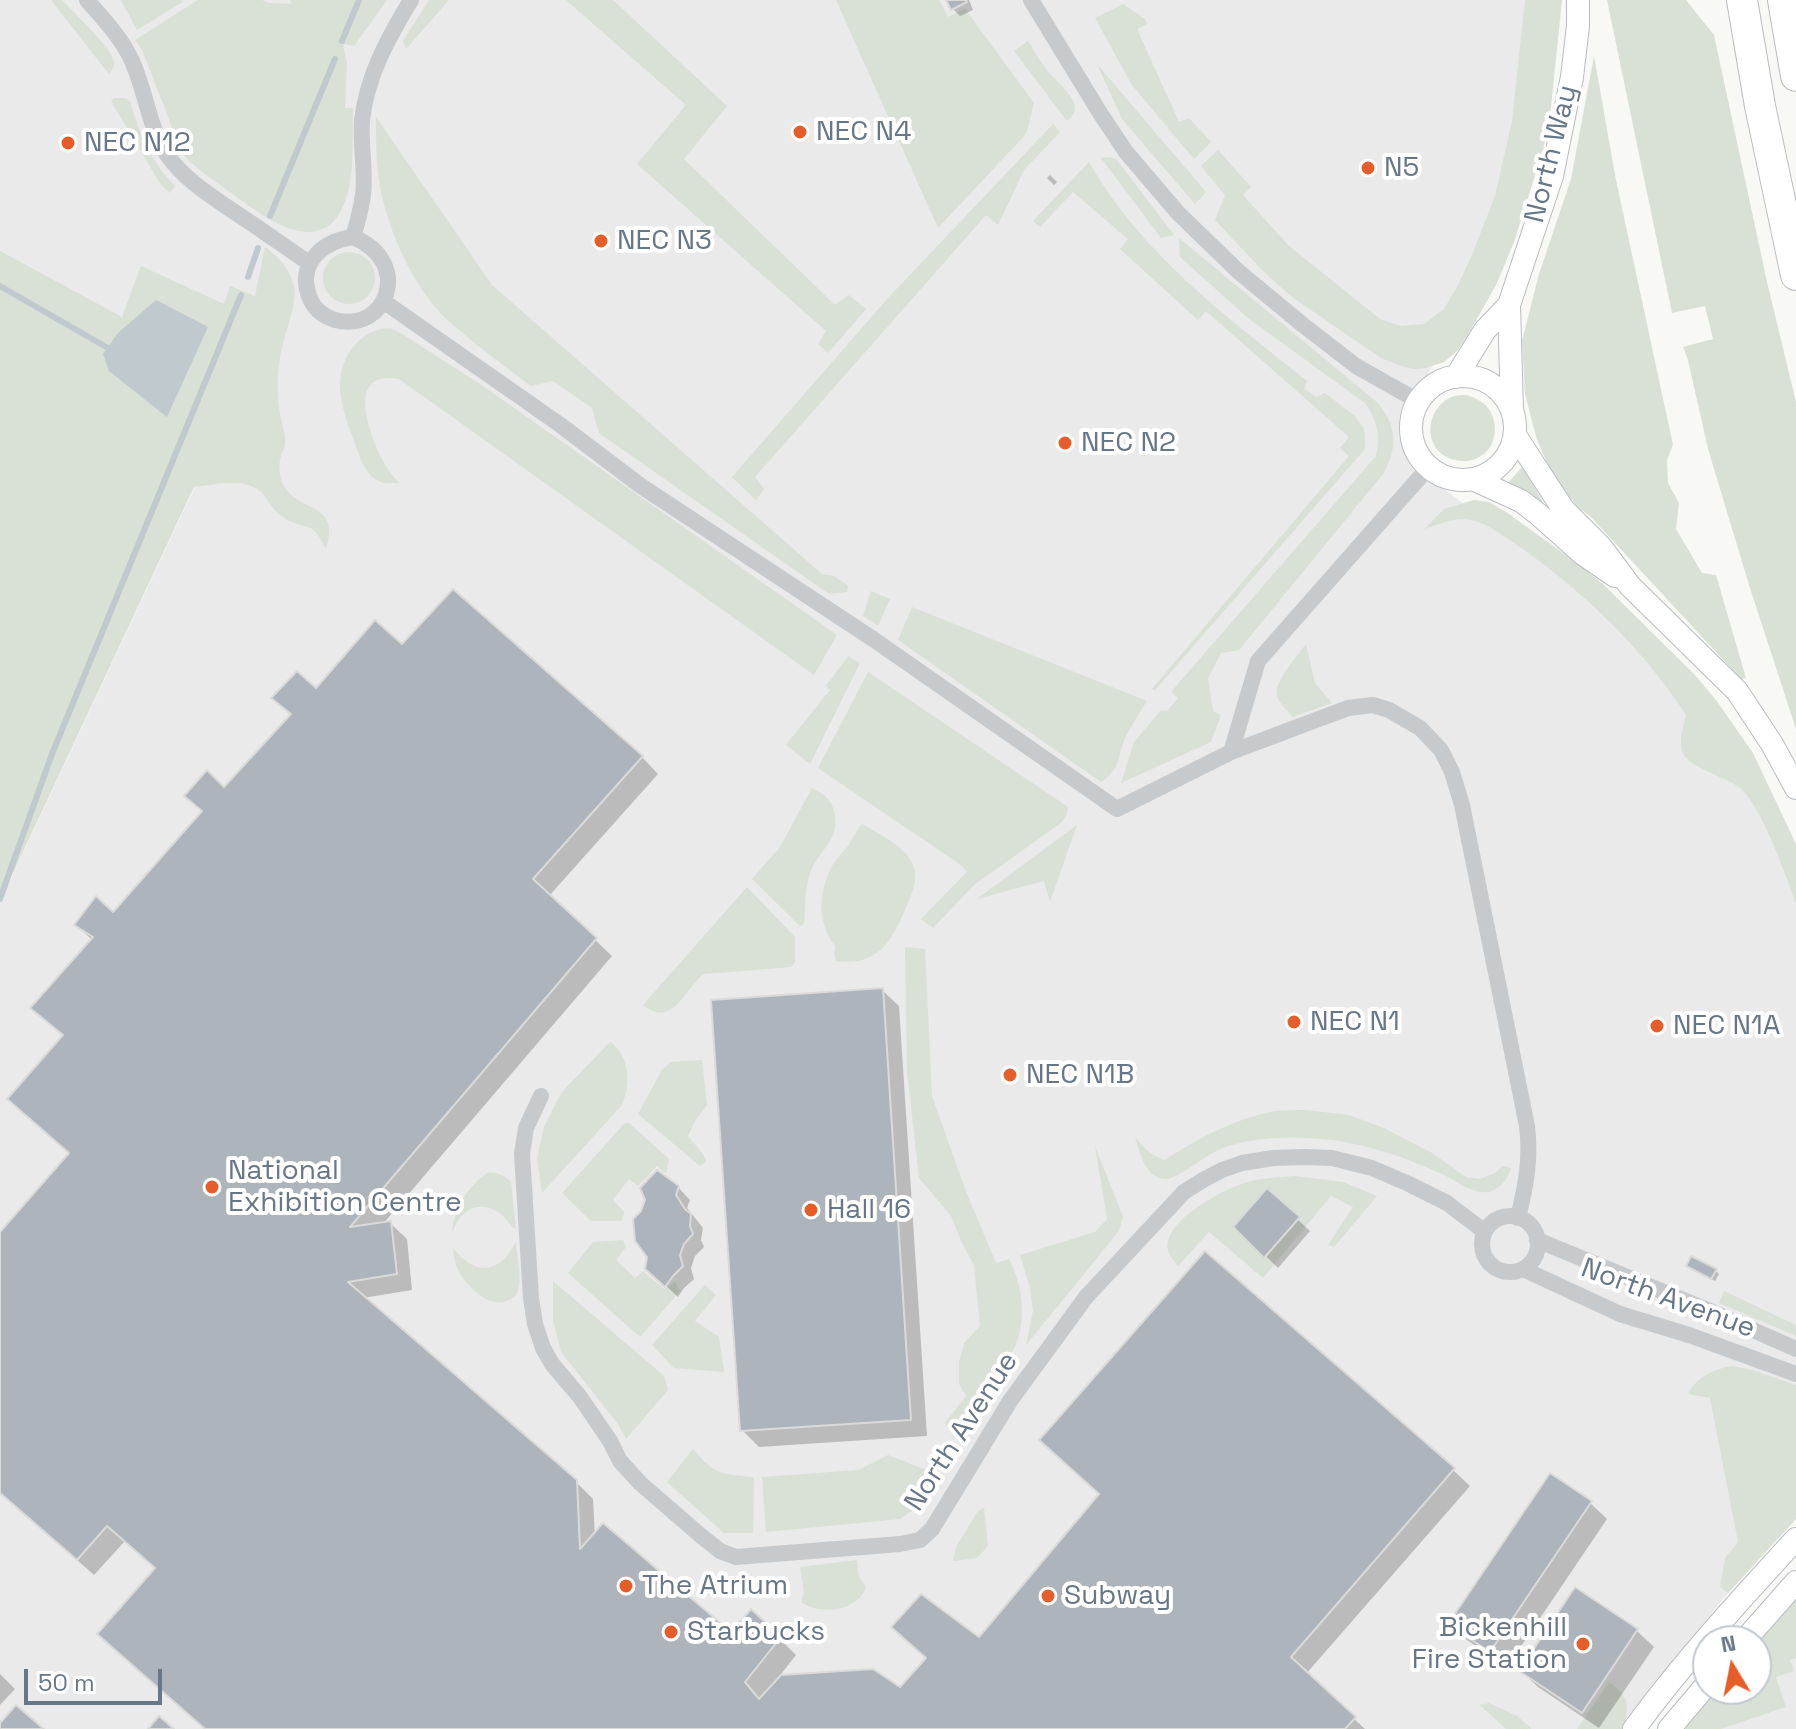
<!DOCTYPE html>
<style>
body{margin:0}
#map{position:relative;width:1796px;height:1729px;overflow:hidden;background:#f8f8f5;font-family:"Space Grotesk",sans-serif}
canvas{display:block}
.north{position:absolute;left:1692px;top:1625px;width:80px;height:80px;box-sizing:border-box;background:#fff;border:2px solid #c2c9cf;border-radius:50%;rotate:350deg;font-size:22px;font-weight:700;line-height:32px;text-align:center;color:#677787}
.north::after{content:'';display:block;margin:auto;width:28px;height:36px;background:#e55d28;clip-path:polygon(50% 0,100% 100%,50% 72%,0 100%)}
.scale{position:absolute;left:24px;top:1669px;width:138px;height:36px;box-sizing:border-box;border:4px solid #677787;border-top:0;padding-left:10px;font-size:24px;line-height:28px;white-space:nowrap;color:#677787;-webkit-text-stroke:6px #fff;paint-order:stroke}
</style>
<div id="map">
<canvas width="1796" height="1729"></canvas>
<div class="north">N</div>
<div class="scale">50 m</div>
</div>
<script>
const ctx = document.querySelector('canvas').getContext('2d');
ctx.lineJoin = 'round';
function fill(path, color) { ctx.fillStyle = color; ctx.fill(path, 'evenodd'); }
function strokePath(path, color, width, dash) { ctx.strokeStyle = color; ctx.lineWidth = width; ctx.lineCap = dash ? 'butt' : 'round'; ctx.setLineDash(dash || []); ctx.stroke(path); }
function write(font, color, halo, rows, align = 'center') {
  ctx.font = font + ' "Space Grotesk",sans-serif'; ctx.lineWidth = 8; ctx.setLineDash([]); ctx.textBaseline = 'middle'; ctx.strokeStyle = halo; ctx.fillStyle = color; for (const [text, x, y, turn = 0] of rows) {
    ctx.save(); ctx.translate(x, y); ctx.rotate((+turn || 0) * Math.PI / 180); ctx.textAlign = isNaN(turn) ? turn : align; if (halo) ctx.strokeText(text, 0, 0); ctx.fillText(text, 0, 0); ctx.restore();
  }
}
fill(new Path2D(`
 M0,0H1552L1554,19L1454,332L1399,419V436L1416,467L1492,526L1557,570L1685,685L1796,865V1519L1728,1593L1619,1729H0V902L206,463L123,317L0,286Z
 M1796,1607V1729H1692L1756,1689Z`), '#e9eae9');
fill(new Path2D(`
 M51,0H62C73,12 112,48 114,62C114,68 113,69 109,74Z
 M121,0H181L184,1L137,30Z
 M198,0H262L269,3L292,4L290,0H387L354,46L343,44L347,63L345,108H353C352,131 354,159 350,182C337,255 288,235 245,203C227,189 190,167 179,148C174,140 172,128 169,119C160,96 151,73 142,50L135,40Z
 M429,0H449L406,49L403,41Z
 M566,0H613L727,106L684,159L835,305L849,295L866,309L828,353L818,344L826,331L637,164L686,105Z
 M836,0H939L948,17L965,9L1034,103L1026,134L938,228Z
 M1525,0H1562L1551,107L1543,150L1514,242L1497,283L1469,333L1458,350L1444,362L1425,368L1414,369L1398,365L1381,358L1292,297L1264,272L1215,220L1225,195L1201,166L1218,150L1251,187L1243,195L1289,246L1380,319L1401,326L1424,324L1444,309L1457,287L1472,255L1495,196L1512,121Z
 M1607,0H1686L1714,35L1767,282L1796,402V729L1750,588L1708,449L1688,360L1683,347L1713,339L1705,306L1672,313Z
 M1123,4L1145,19L1147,24L1137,29L1179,122L1189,118L1211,142L1194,159L1132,85L1095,18Z
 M1028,41C1034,50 1039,60 1046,69C1056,83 1090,104 1067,121L1014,51Z
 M1594,56L1616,180L1673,445L1667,460L1668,483L1679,503L1676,529L1702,573L1716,575L1746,678L1741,679L1590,516L1579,508L1562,489L1548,465L1537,440L1525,394L1522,341L1539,274L1571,179Z
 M1097,64L1206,192L1195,204L1122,119Z
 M114,98H125L130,101C140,136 150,160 175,186L170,193L161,185L111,101Z
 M376,117L492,285L822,574L834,576L848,586L847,592L829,594L599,433L592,408L553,381L531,386C505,366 478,347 453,325C416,292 394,244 382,197C376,171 376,143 376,117Z
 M1053,124L1060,132L1024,170L998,225L986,215L755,477L764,489L756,500L732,477L888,298Z
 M1110,157L1117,160L1174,235L1161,238L1101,158Z
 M1089,162C1141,254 1226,316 1307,381L1304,389L1316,397L1325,393L1355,416L1364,429L1365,449L1155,690L1152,689L1349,456L1340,448L1349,437L1206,311L1198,320L1120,249L1128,239L1073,192L1040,227L1033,221Z
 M1179,238L1378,403C1397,427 1398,448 1383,474L1239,650L1221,653L1208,678L1213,711L1221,715L1211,742L1121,783L1134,742L1161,710L1167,711L1178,698L1171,692L1376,456C1381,435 1377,420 1365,403L1248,318L1180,257Z
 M265,247C278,256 290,269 294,286C298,301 284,335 281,352C277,371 277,388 279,407C280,419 286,432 285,444C285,447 282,453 281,456C278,465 279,477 284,486C300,514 341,501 326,549C311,516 306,533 283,517C273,511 269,501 262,493C245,476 215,485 194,487L0,901V251L122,317L141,266L224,304L230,286L255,296Z
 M323 278a26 26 0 1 1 52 0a26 26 0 1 1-52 0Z
 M390,328L399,332L480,384L837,635L814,675L399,379C346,369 368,430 381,457C385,466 392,475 399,483C390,483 382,484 375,479C363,471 359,454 354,441C348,425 341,406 340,388C339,358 359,329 390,328Z
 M1467,395C1474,398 1483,401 1488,408C1498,420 1497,443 1485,453C1479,458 1470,462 1462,461C1423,459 1420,409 1454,396C1458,395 1463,395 1467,395Z
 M1523,466L1546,508L1508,483Z
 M1474,500L1489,502L1506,512L1577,563L1604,585L1694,674L1716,700L1753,753L1796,844V903C1786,876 1761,804 1739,787C1726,778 1694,768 1685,757C1677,746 1683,727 1686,715C1642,647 1580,588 1514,543C1500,534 1487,523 1471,520C1456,516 1438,525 1424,529L1444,509Z
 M871,591L890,599L878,626L863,616Z
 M912,607L1147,701C1140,712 1132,724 1126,736C1117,755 1122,768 1101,782L898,640Z
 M1306,644L1315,683L1332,703L1293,717C1287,711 1280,704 1277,696C1273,683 1298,655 1306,644Z
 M848,656L860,663L810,764L786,745L830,690L826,686Z
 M868,672L1068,807L1067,814L1062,822L974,885L933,928L921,919L967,872L961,865L818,768Z
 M812,788C817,791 824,794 828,799C837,810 838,829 830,841C823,852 815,860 810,873C804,891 806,906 804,924L800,926L752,879L780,847Z
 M862,824C880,835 908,847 914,868C918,880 912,894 907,905C893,939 879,967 836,961L834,954L835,946C817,921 818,894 832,866C836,859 843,853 848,846C853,838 856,831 862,824Z
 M1077,825L1050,902L1044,881L977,899Z
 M747,887L795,937V962L791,967L704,974C684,989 673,1029 643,1005Z
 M905,947L925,949L932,1096L965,1189L996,1263L1009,1259C1022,1284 1027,1317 1016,1344C1012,1354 1005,1362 1001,1372C989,1396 980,1416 959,1433L949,1430L945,1423L966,1396L959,1384V1362L964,1343L980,1326L974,1265L962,1243L951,1216L919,1178L907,1071Z
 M610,1042C630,1056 631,1083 622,1105L542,1193L537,1159L544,1127L561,1093Z
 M702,1060L707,1105L695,1121L688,1136L703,1154L706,1161L700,1166L638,1114L662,1070L671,1062Z
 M1306,1110L1349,1115L1384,1128L1432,1153L1466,1177L1480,1179L1495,1173L1503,1166L1511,1168C1507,1181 1497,1194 1481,1192C1466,1190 1455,1180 1442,1174C1407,1158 1370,1145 1332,1140C1296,1136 1258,1136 1223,1148C1207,1153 1178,1180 1165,1179C1145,1178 1140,1152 1135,1137C1144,1148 1151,1156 1165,1160C1197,1139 1236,1118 1275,1111C1285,1110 1296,1110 1306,1110Z
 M629,1123L669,1159L666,1174L657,1166L638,1186L629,1179L613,1200L624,1212L622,1221H591L562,1193L624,1124Z
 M1095,1146L1123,1217L1119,1231L1026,1345L1033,1311L1030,1288L1020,1255L1095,1232L1107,1219Z
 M487,1173C498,1172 504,1175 511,1182L516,1228H513C494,1199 464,1199 452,1233C454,1209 467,1187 487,1173Z
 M1295,1176L1343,1182L1377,1196L1334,1247L1328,1245L1353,1207L1331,1196L1263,1278L1209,1232L1178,1266C1174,1261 1169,1256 1168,1250C1162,1220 1227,1187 1251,1181C1266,1178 1281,1177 1295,1176Z
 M623,1240L626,1247L616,1260L635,1278L643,1271L664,1289L675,1282L680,1291L640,1337L568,1273L593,1242Z
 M516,1242C517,1256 521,1273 519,1286C518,1293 515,1297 509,1300C490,1310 468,1287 459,1272C455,1264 454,1256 453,1248C475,1276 499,1275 516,1242Z
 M553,1281L664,1376L668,1390L626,1439L618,1424L561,1352L553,1320Z
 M705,1285L716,1295L695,1321L719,1337L724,1372L674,1368L652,1345Z
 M1724,1291L1796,1325V1336L1719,1303Z
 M1733,1366L1752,1370L1796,1385V1519L1728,1593L1720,1587L1725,1558L1738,1542L1710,1398L1688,1394C1697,1377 1713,1369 1733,1366Z
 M693,1449C715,1475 721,1474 754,1477L753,1533H724L667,1482Z
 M888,1455L939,1475L913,1510L900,1519L766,1532L762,1477L858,1470Z
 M984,1508L988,1546L977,1558L953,1561L956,1547L978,1511Z
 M857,1560L859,1578L866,1587C858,1611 820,1616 801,1602L804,1591L800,1567Z
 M1796,1598V1658L1790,1660L1794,1671L1776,1677L1786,1707L1721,1729H1684L1717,1689H1756V1643Z
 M1609,1682C1630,1698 1628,1702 1625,1726L1623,1729H1577Z
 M1489,1703L1517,1716L1532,1729H1506L1480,1705Z`), '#d9e0d6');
fill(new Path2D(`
 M156,300L208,327L167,417L109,371L103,354L118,333Z`), '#c0c9ce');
fill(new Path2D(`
 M948,0H969L973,10L960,16L952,8Z
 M1050,175L1057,182L1054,185L1047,178Z
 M453,592L642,757L658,774L549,896L612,956L383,1224L390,1223L407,1239L412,1290L363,1298L576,1482L593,1499L595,1536L731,1634L751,1612L780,1639L796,1655L778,1678L872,1671L901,1689L979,1639L1453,1470L1470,1486L1306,1674L1365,1729H205L157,1569L125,1541L94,1575L0,1492V1235L71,1154L64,1037L33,1008L92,940L76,924L114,915L203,813L186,796L225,789L291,716L274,698L316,691L402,646Z
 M882,990L899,1006L927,1436L759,1447L742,1430Z
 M678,1187L690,1200L687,1208L703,1228L701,1240L704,1247L695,1256L691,1268L694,1279L684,1288L678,1297L648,1269Z
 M1267,1191L1310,1231L1278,1268L1236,1227Z
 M1689,1266L1716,1271L1719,1274L1715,1281Z
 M1590,1503L1607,1519L1507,1667L1467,1640L1450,1623Z
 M1576,1590L1637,1631L1654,1647L1599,1728L1538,1687L1521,1671Z
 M0,1674L15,1689L0,1705Z`), '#0003');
strokePath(new Path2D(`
 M342,41L359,0
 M270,216L335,59
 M248,277L258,248
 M0,286L108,348
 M0,899L52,754L241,295`), '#c0c9ce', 6);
const building = new Path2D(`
 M946,0H966L967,2L951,10Z
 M453,589L643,756L533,879L597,938L350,1227L391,1221L397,1274L348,1282L577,1480L580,1549L603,1523L731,1632L751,1609L781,1637L745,1682L759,1699L781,1675L873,1669L900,1687L926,1658L891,1627L921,1594L979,1637L1099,1494L1039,1440L1205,1251L1455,1468L1291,1657L1356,1717L1345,1729H205L97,1634L155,1568L107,1526L77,1560L0,1493V1232L69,1153L7,1099L63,1035L30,1008L93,937L74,925L96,896L113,912L202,811L184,796L207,770L224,787L291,714L271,698L297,671L316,688L375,620L402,644Z
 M883,988L911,1420L740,1431L711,1000Z
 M657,1170L679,1186L676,1195L685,1209L691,1214L690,1226L693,1234L684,1244L680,1255L683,1266L673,1276L665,1287L645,1269L647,1257L635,1241L633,1219L641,1211L645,1200L640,1188Z
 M1267,1188L1300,1217L1264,1258L1233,1227Z
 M1691,1256L1717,1269L1711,1279L1686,1266Z
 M1550,1473L1592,1501L1490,1652L1448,1624Z
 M1575,1587L1638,1629L1582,1713L1519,1671Z
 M16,1705L44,1729H0V1723Z
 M159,1716L174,1729H148Z`);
fill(building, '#adb4bb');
strokePath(building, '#dadad8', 2);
const secondary = new Path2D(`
 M1411 428a52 52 0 1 1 104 0a52 52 0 1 1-104 0Z
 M1456,377L1485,330L1509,305
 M1512,411L1509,305L1552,176L1572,77L1578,26V0
 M1515,435L1563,509L1601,547L1630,586L1737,691L1772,744L1796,788
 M1475,480L1521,501L1538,514L1583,554L1615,576
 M1744,1641L1796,1582
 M1634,1729C1683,1662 1740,1600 1796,1539
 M1669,1729L1708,1683`);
const highway = new Path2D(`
 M1742,0L1760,106L1796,275
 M1783,0L1796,76`);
strokePath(secondary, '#b8bdc2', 24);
strokePath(highway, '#b9bcbf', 32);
strokePath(new Path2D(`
 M87,0C103,19 121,37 131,59C146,90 148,127 168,156C185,180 210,195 233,211C259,228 284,246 309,263
 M1031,0L1100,113L1126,152L1178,213L1239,272L1303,325L1356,366L1418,401
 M353,237C414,262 387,334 335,320C323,316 313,308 309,296C297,263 323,241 353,237Z
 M353,237C357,224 361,209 363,195C366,171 360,145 362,120C367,76 388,38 411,0
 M383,301L559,424L641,486L873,639L1117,809L1231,752L1348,708L1373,705L1389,710L1420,728L1441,750L1452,772L1462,805L1527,1126C1531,1159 1526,1185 1518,1218
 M1231,752L1258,661L1428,468
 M541,1096L526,1128L522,1154L531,1298L535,1324L543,1348L552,1364L580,1397L610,1441L620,1461L640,1483L700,1535L720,1551L736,1557L900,1544L920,1540L932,1529L1010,1401L1086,1297L1184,1192L1203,1180L1222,1170L1242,1163L1273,1158L1305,1157L1332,1158L1372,1168L1409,1184L1447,1203L1485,1232
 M1482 1244a28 28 0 1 1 56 0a28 28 0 1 1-56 0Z
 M1537,1240L1717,1314L1796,1349
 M1523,1269L1620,1314L1689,1335L1796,1374`), '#c6cacd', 16);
strokePath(secondary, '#fff', 22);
strokePath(highway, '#fff', 30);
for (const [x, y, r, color] of [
 [800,132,8,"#e55d28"],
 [68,143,8,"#e55d28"],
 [1368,168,8,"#e55d28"],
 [601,241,8,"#e55d28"],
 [1065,443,8,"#e55d28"],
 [1294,1022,8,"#e55d28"],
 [1657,1026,8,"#e55d28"],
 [1010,1075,8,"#e55d28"],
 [212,1187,8,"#e55d28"],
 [811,1210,8,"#e55d28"],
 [626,1586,8,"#e55d28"],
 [1048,1596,8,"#e55d28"],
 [671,1632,8,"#e55d28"],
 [1583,1644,8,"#e55d28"]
]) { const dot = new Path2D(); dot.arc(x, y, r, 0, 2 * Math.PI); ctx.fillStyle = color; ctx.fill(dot); strokePath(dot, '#fff', 3); }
write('28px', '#677787', '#fff', [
 ["NEC N4",816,132],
 ["NEC N12",84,143],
 ["N5",1384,168],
 ["NEC N3",617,241],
 ["NEC N2",1081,443],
 ["NEC N1",1310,1022],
 ["NEC N1A",1673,1026],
 ["NEC N1B",1026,1075],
 ["National",228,1171],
 ["Exhibition Centre",228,1203],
 ["Hall 16",827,1210],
 ["The Atrium",642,1586],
 ["Subway",1064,1596],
 ["Bickenhill",1567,1628,"right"],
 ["Fire Station",1567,1660,"right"],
 ["Starbucks",687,1632]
], 'left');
write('28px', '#677787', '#fff', [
 ["North Way",1552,154,-76],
 ["North Avenue",1668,1299,20],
 ["North Avenue",962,1432,-57]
]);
</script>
